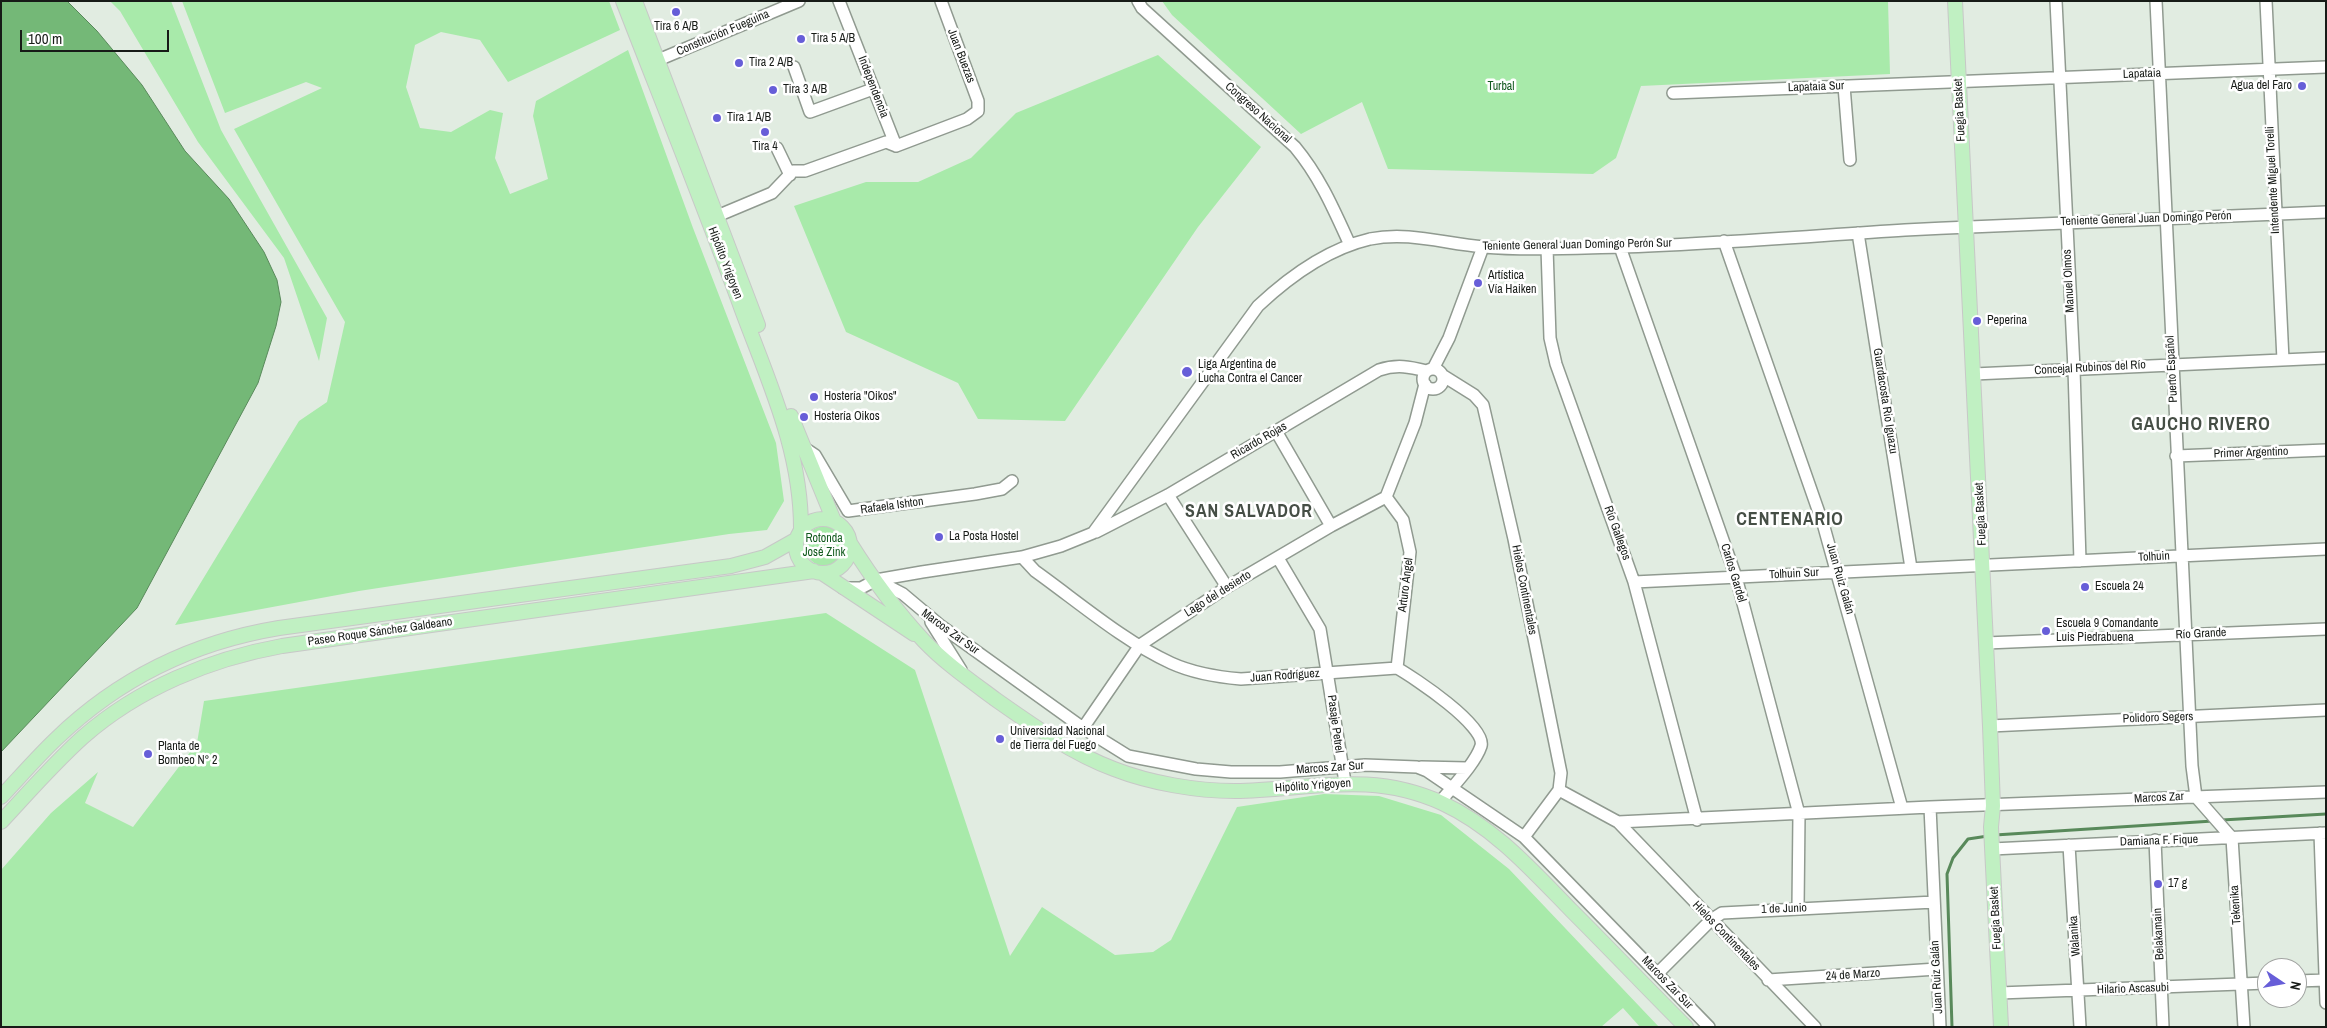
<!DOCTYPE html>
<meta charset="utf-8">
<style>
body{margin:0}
#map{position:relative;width:2327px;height:1028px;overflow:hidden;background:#e1ece1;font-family:"Archivo Narrow",sans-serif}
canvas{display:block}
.frame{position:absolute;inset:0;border:2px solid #171b17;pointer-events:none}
.north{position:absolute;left:2257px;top:958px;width:50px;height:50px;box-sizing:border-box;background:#fff;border:1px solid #a2a4a2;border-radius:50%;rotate:102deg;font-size:14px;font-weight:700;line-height:20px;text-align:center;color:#171b17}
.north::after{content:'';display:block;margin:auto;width:18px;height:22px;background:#675ed8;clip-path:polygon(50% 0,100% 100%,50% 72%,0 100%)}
.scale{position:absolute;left:20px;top:30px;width:149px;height:22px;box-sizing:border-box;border:2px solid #171b17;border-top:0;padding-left:6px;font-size:15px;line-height:18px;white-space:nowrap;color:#171b17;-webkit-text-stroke:4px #fff;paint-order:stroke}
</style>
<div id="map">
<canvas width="2327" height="1028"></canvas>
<div class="frame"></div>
<div class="north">N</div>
<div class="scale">100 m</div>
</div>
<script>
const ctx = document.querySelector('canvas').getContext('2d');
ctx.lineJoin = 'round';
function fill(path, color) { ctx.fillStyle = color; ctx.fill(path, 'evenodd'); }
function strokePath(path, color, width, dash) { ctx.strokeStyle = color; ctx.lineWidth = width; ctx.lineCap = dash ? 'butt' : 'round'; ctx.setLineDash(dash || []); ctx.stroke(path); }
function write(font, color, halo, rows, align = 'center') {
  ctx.font = font + ' "Archivo Narrow",sans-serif'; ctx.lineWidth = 5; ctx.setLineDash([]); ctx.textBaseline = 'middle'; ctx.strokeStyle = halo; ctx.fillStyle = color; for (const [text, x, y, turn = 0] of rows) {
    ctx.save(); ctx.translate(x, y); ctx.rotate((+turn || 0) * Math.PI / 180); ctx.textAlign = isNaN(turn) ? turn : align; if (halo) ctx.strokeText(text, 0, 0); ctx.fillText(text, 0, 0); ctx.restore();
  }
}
fill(new Path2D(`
 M110,1H171L221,130L327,318L319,361L284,258L198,142L120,11Z
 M182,1H609L620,30L508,82L480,40L441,32L415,45L406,87L420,128L451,132L490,110L503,113L495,158L510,194L548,179L533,116L536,101L628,50L693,228L776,443L784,501L767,530L729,534L359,591L175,625L299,421L327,402L345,322L234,129L322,88L306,82L225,113Z
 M1162,1H1888L1890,74L1641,86L1616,158L1593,174L1388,169L1362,102L1301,134L1172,15Z
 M1158,55L1261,147L1198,227L1065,421L978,419L958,383L846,332L794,206L866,182H918L971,158L1016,113Z
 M805 546a20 20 0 1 1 40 0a20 20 0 1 1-40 0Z
 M826,613L915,670L1010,956L1042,907L1115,955L1153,952L1171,940L1237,807L1324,794L1379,796L1441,815L1509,869L1659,1027H1640L1623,1008L1601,1027H1V870L51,813L98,772L85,803L133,827L197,743L204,701Z`), '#a8eaaa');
const water = new Path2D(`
 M1,1H67L97,31L142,85L185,151L229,199L264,252L277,280L281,302L276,326L258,383L137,608L1,752Z`);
fill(water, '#74b877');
strokePath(water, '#58895a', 1);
strokePath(new Path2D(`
 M2222,820L2326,814
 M1995,835L2213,821
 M1952,1027L1947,874L1953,858L1968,839L1988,836`), '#58895a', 3);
const minor = new Path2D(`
 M839,1L896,146
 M1138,1L1142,8L1295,147C1320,177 1334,210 1350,245
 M2056,1L2074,369L2080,561
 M2156,1L2192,766L2196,797L2232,838L2244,1027
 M2266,1L2283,360
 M651,63L799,1
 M794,67L810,112L873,89
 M1844,86L1850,160
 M1673,93L2326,67
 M896,146L967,119L978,111V101L941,1
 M777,148L790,175
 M710,219L772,193L793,171H805L886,142L896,146
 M1858,233L1911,568
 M1724,241L1824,527L1902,808
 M1620,247L1736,577L1799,814L1798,908
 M1547,248L1550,338L1556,364L1634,582L1697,820
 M1433,369L1449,338L1483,247
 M1423 379a10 10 0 1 1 20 0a10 10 0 1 1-20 0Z
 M1974,374L2326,358
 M1442,375L1474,395L1483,405L1514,539L1561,773L1559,790
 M1276,431L1331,526
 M803,447L815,455L848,511L975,494L1002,489L1012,481
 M2176,456L2326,450
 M1168,495L1227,587
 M1096,532L1168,495L1379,370C1397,364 1410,367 1427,371
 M1022,557L1035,571C1077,601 1125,642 1171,663C1193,673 1217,677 1241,679L1397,668C1413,677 1487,726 1481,746C1475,764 1452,787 1440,802
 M1278,558L1320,629L1345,782
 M876,580L903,594L941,626L1083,728L1128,756L1196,769L1231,772H1280L1365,765L1417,767L1427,771L1524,837L1709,1027
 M1634,582L2326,549
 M843,588H861L876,580L922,572L1022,557L1061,546L1093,533L1258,306C1290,276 1327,249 1370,239C1409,231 1445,244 1484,247C1526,251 1577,248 1620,247C1715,244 1810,236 1905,230C2045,223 2185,218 2326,212
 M931,622L961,670
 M1986,643L2326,629
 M1397,668L1410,552L1403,520L1386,497L1415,423L1425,384
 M1990,726L2326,710
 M1083,728L1140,645L1227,587L1331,526L1386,497
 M1421,767L1467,768
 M1559,790L1618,822L1930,807L2326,792
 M1930,807L1940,1027
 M1618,822L1815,1027
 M2320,833L2326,1003
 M1524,837L1559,790
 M2155,840L2163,1027
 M2069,845L2080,1027
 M1992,849L2326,833
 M1658,973L1711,920L1722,913L1934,902
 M1768,980L1937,969
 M2297,981L2326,980
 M1999,993L2267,983`);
const major = new Path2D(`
 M623,1C663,104 704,206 742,310C769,383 802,452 801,532
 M635,1L758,325
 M1955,1L1990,726L1993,806L1991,827L2001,1027
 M791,416L834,521
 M796 546a27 27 0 1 1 54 0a27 27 0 1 1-54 0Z
 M850,543C870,575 898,613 924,641C945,663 971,681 995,699C1032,725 1071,753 1114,769C1150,783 1196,791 1235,791C1308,790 1370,770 1442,803C1494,827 1531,869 1571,910C1609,948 1647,988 1686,1027
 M822,573L914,634
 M1,797C19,778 37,757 56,739C118,679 194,642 279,628L731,566L765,557L797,539
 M1,822C28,793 54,763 83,737C139,688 210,659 282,646L814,571`);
strokePath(minor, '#909a90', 14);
strokePath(major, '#c7c8c7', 16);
strokePath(minor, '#fff', 11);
strokePath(major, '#c0f0c2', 14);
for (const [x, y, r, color] of [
 [676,12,5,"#675ed8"],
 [801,39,5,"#675ed8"],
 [739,63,5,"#675ed8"],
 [2302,86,5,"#675ed8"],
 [773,90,5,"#675ed8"],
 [717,118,5,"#675ed8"],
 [765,132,5,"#675ed8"],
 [1478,283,5,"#675ed8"],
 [1977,321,5,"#675ed8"],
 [1187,372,6,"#675ed8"],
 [814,397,5,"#675ed8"],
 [804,417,5,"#675ed8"],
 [939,537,5,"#675ed8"],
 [2085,587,5,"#675ed8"],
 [2046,631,5,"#675ed8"],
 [1000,739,5,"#675ed8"],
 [148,754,5,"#675ed8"],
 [2158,884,5,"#675ed8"]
]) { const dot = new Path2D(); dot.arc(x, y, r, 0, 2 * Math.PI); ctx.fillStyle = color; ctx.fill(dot); strokePath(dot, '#fff', 2); }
write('12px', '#171b17', '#fff', [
 ["Tira 6 A/B",676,27,"center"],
 ["Tira 5 A/B",811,39],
 ["Tira 2 A/B",749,63],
 ["Agua del Faro",2292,86,"right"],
 ["Tira 3 A/B",783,90],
 ["Tira 1 A/B",727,118],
 ["Tira 4",765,147,"center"],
 ["Artística",1488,276],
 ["Vía Haiken",1488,290],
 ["Peperina",1987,321],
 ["Liga Argentina de",1198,365],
 ["Lucha Contra el Cancer",1198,379],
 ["Hostería \"Oikos\"",824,397],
 ["Hostería Oikos",814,417],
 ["La Posta Hostel",949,537],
 ["Escuela 24",2095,587],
 ["Escuela 9 Comandante",2056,624],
 ["Luis Piedrabuena",2056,638],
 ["Universidad Nacional",1010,732],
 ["de Tierra del Fuego",1010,746],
 ["Planta de",158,747],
 ["Bombeo N° 2",158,761],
 ["17 g",2168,884]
], 'left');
write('12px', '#171b17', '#fff', [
 ["Constitución Fueguina",723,33,-23],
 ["Juan Buezas",961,56,69],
 ["Lapataia",2142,74,-2],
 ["Independencia",873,87,69],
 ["Lapataia Sur",1816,87,-2],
 ["Fuegia Basket",1960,110,-93],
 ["Congreso Nacional",1258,113,42],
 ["Intendente Miguel Torelli",2273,180,-93],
 ["Teniente General Juan Domingo Perón",2146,219,-2],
 ["Teniente General Juan Domingo Perón Sur",1577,245,-1],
 ["Hipólito Yrigoyen",725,263,69],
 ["Manuel Olmos",2069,281,-93],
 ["Concejal Rubinos del Río",2090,368,-3],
 ["Puerto Español",2172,369,-93],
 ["Guardacosta Rio Iguazu",1885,401,81],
 ["Ricardo Rojas",1259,441,-30],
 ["Primer Argentino",2251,453,-2],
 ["Rafaela Ishton",892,506,-8],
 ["Fuegia Basket",1981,514,-93],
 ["Río Gallegos",1617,533,70],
 ["Tolhuin",2154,557,-3],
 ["Carlos Gardel",1733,573,73],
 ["Tolhuin Sur",1794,574,-3],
 ["Juan Ruiz Galán",1840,579,74],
 ["Arturo Ángel",1406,585,-83],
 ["Hielos Continentales",1524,590,79],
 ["Lago del desierto",1218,594,-32],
 ["Paseo Roque Sánchez Galdeano",380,632,-8],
 ["Marcos Zar Sur",950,632,36],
 ["Río Grande",2201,634,-3],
 ["Juan Rodríguez",1285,676,-4],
 ["Polidoro Segers",2158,718,-2],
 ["Pasaje Petrel",1335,724,82],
 ["Marcos Zar Sur",1330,768,-4],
 ["Hipólito Yrigoyen",1313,786,-4],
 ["Marcos Zar",2159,798,-3],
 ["Damiana F. Fique",2159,841,-2],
 ["Tekenika",2236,905,-94],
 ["1 de Junio",1784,909,-2],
 ["Fuegia Basket",1996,918,-93],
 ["Belakamain",2159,934,-93],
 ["Hielos Continentales",1726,936,46],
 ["Walanika",2075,936,-94],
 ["24 de Marzo",1853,975,-4],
 ["Juan Ruiz Galán",1937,977,-93],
 ["Marcos Zar Sur",1667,983,46],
 ["Hilario Ascasubi",2133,989,-2]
]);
write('12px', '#125a1e', '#fff', [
 ["Turbal",1501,87],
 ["Rotonda",824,539],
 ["José Zink",824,553]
]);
ctx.letterSpacing = '1px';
write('bold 18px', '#454e45', '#fff', [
 ["GAUCHO RIVERO",2201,425],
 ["SAN SALVADOR",1249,512],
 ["CENTENARIO",1790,520]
]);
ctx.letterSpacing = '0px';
</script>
